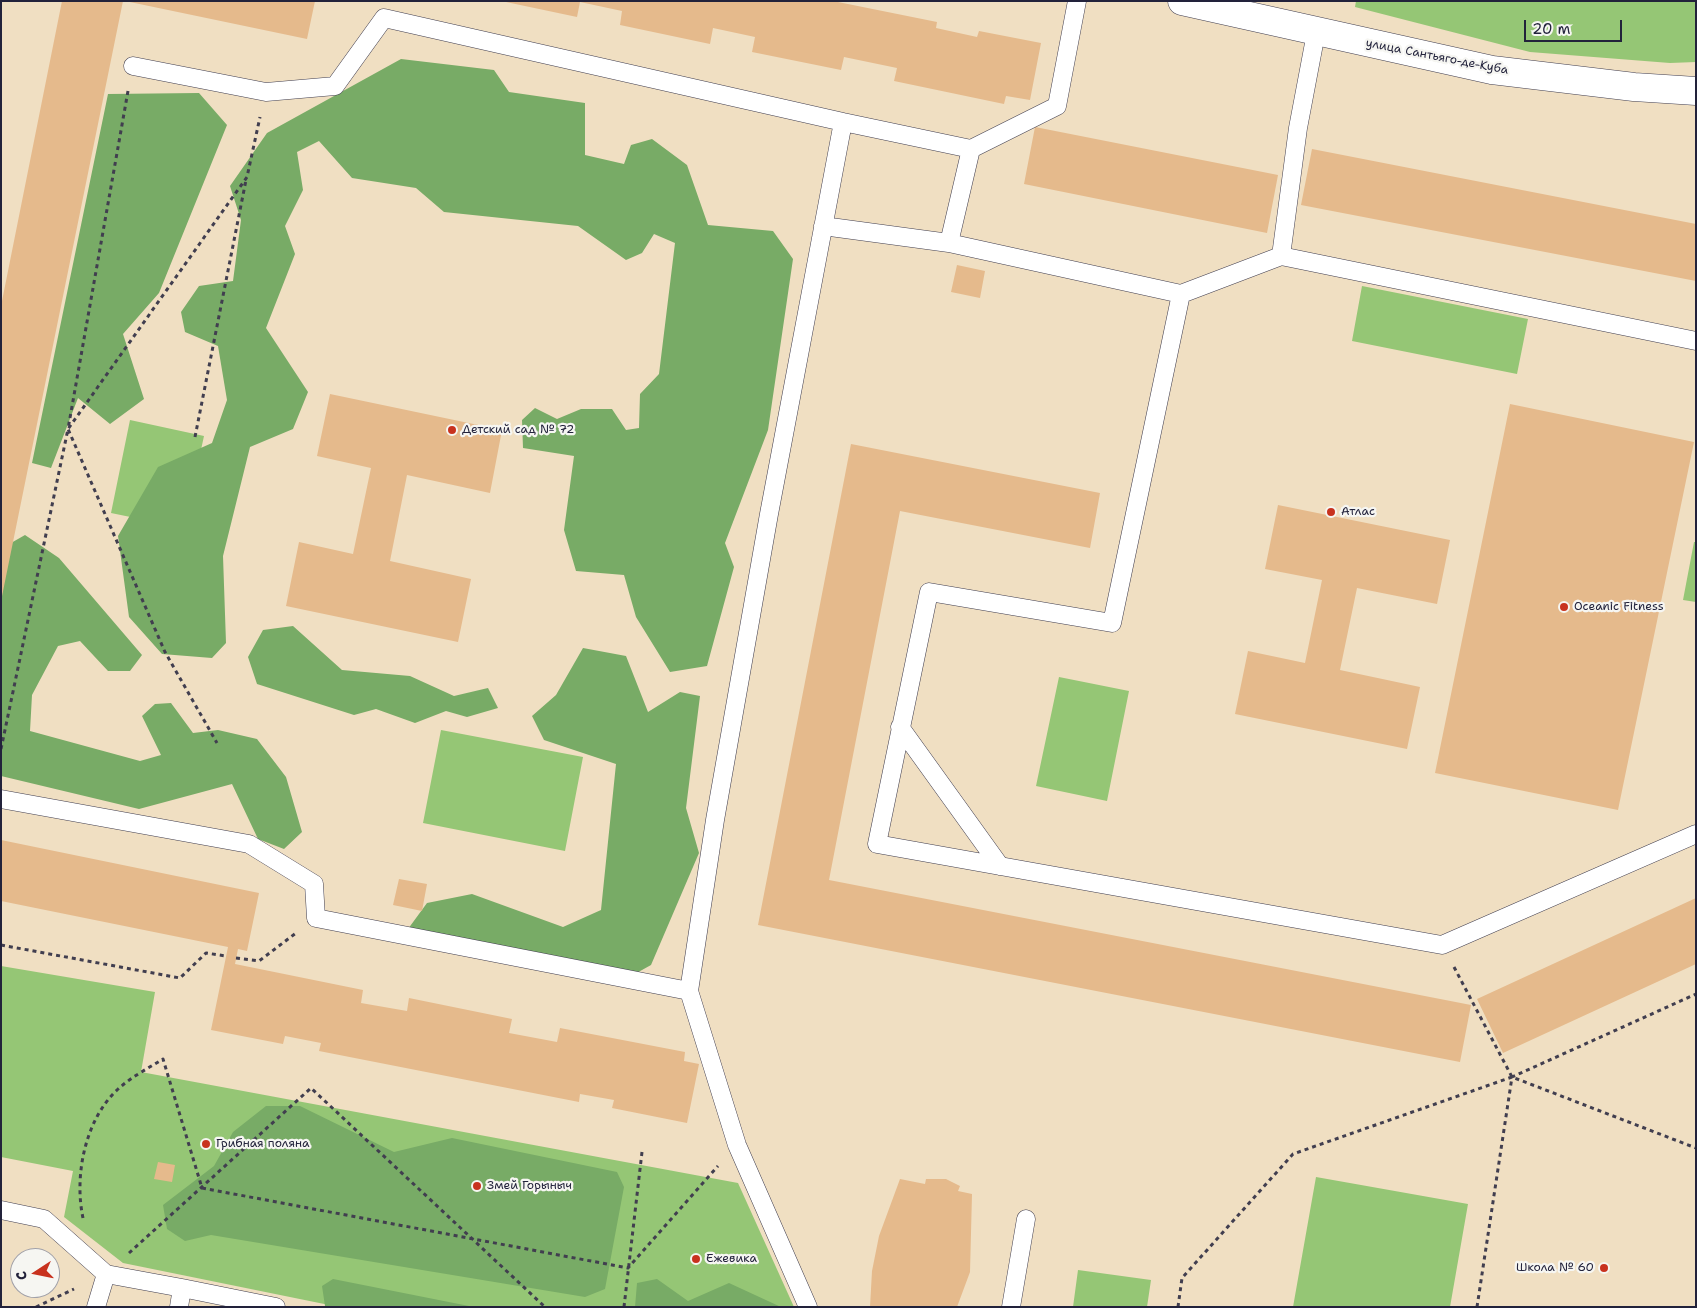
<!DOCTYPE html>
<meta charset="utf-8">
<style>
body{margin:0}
#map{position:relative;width:1697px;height:1308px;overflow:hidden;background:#f0dfc2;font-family:"Shantell Sans",sans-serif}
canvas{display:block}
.frame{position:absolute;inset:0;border:2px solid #22223b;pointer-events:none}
.north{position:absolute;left:10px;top:1248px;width:50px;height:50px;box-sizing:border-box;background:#f6f6f2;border:1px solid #a1a1a9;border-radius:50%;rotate:259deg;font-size:14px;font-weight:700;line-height:20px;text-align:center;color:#22223b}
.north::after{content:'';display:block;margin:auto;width:18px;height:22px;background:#c8321e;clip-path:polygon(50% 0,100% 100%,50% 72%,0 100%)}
.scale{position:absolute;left:1524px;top:20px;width:98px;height:22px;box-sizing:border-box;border:2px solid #22223b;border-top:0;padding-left:6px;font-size:15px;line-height:18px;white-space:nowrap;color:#22223b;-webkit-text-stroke:4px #f6f6f2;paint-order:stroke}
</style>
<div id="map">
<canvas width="1697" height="1308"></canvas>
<div class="frame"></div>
<div class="north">С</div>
<div class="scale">20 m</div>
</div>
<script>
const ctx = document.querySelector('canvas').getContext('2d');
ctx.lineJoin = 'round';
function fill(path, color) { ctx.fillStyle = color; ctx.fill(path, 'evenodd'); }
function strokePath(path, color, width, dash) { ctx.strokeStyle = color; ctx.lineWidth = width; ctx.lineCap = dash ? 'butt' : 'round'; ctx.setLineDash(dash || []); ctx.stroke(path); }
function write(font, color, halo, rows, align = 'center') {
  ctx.font = font + ' "Shantell Sans",sans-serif'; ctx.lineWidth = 4.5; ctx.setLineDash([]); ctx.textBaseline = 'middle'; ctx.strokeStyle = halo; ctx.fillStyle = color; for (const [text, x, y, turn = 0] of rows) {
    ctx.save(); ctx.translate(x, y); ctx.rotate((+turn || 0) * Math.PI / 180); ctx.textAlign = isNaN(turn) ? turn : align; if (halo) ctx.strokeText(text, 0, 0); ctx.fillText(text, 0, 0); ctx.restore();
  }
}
fill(new Path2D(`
 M1356,1H1696V62L1670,63L1530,52L1355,7Z
 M1362,286L1528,319L1517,374L1352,341Z
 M130,420L204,436L184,528L111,513Z
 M1694,542H1696V602L1683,600Z
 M1059,677L1129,691L1107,801L1036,786Z
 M441,730L583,757L565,851L423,823Z
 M1,966L155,992L141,1072L738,1183L794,1307H339L123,1263L64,1217L73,1171L1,1157Z
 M1316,1177L1468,1204L1450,1307H1293Z
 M1078,1270L1151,1280L1147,1307H1073Z`), '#95c675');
fill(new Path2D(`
 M401,59L494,70L509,92L585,103V155L624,164L631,145L652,139L687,165L708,225L773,231L793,259L768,430L725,543L734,567L707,666L670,672L636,617L624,575L576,571L564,530L574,456L523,448L522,420L535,408L557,419L581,409H612L626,430L639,428L640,394L659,374L675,243L654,234L642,253L626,260L578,226L444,212L416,188L352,178L319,141L297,152L303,190L285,226L295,254L266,328L308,392L293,429L250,447L223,556L226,643L212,658L162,654L129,617L118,536L158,467L212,443L227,400L218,346L185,332L181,312L199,286L233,281L241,220L230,186L267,133Z
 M199,93L227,125L159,293L123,334L144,399L110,424L78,398L51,468L32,463L108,94Z
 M25,535L59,558L142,655L130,671H108L80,641L58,646L32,695L30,731L140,761L161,755L142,716L155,704L171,703L193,733L218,730L257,739L286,777L302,832L284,849L258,839L232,784L139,809L1,776V599L11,543Z
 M293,626L342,670L410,676L454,696L488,688L498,708L467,717L446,711L415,723L376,709L354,715L257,684L248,657L263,630Z
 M583,648L626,656L648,712L680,692L700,696L686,808L699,853L651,965L624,980L408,929L427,903L472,894L563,927L601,910L616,764L544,740L532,716L556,695Z
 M266,1106H300L394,1152L452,1138L617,1172L624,1187L605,1289L585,1297L211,1235L185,1241L167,1229L163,1205L214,1166L233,1132Z
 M333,1279L474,1307L325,1306L322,1286Z
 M657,1279L688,1301L729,1283L781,1307H635L637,1283Z`), '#78ab66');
fill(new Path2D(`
 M62,1H123L1,601V306Z
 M125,1H315L307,39Z
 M833,1L937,22L936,28L977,37L979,31L1041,43L1030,100L1006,96L1004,104L894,81L897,68L844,57L841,70L752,52L755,37L713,28L710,44L620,25L622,11L580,2L577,17L506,2Z
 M1035,127L1278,175L1267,233L1024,184Z
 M1312,149L1696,224V281L1301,205Z
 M957,265L985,271L980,298L951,292Z
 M330,394L502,430L490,493L407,475L390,561L471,579L458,642L286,606L299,542L353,554L371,468L317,456Z
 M1510,404L1694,442L1618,810L1435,773Z
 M851,444L1100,493L1090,548L900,511L829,880L1471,1005L1460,1062L758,925Z
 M1278,505L1450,540L1437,604L1357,588L1340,670L1420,687L1407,749L1235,714L1248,651L1305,663L1322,580L1265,569Z
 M1,840L259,893L247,951L238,949L235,964L363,990L361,1003L407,1011L409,998L512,1019L509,1033L557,1042L560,1028L685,1052L684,1061L699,1064L687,1123L612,1108L614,1100L580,1094L579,1102L319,1051L321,1043L285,1036L283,1044L211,1030L228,947L1,901Z
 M399,879L427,884L422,911L393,905Z
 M1696,898V964L1503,1053L1477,999Z
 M158,1162L175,1165L172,1182L154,1179Z
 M900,1179L925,1184L926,1179H946L960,1186L958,1191L972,1194L970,1272L957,1307H870L872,1271L879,1236Z`), '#e5ba8c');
const service = new Path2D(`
 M133,66L266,92L335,86L384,18L843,122
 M823,226L949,243L1181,294L1281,256L1696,341
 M949,243L971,149
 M1281,256L1298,128L1316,33
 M1181,294L1112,623L929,592L877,844L1442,945L1696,834
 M900,727L1000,866
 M1,799L249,844L314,884L316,918L689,991
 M1,1210L44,1219L106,1274L182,1288L179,1307
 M182,1288L276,1307
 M96,1307L106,1274
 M808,1307L737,1145L689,991L715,820L769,514L843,122L971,149L1057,106L1077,1
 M1011,1307L1026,1219`);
const minor = new Path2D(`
 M1182,1L1492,70L1634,87L1696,91`);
strokePath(service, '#413e4f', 19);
strokePath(minor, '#413e4f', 29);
strokePath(new Path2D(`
 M128,91L68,429L165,652L217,743
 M195,437L246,180
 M1,749L68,429L247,177L260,117
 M1,945L180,978L206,953L226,956
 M236,958L259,961L296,933
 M1454,967L1512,1077L1696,1148
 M83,1218C74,1176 85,1122 115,1092C129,1078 147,1069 163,1059L202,1188L628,1268L718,1166
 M129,1253L311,1088L545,1307
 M36,1307L74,1289
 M624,1307L642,1152
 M1178,1307L1182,1278L1293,1154L1512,1077
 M1477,1307L1512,1077L1696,994`), '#413e4f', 3, [4, 4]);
strokePath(service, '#fff', 18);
strokePath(minor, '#fff', 28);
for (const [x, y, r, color] of [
 [452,430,5,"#c8321e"],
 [1331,512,5,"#c8321e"],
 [1564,607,5,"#c8321e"],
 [206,1144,5,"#c8321e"],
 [477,1186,5,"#c8321e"],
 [696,1259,5,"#c8321e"],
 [1604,1268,5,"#c8321e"]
]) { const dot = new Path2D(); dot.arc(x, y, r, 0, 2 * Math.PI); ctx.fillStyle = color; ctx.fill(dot); strokePath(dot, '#f6f6f2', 2); }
write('12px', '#22223b', '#f6f6f2', [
 ["улица Сантьяго-де-Куба",1437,57,11]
]);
write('12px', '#22223b', '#f6f6f2', [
 ["Детский сад № 72",462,430],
 ["Атлас",1341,512],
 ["Oceanic Fitness",1574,607],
 ["Грибная поляна",216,1144],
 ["Змей Горыныч",487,1186],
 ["Ежевика",706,1259],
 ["Школа № 60",1594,1268,"right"]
], 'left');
</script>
